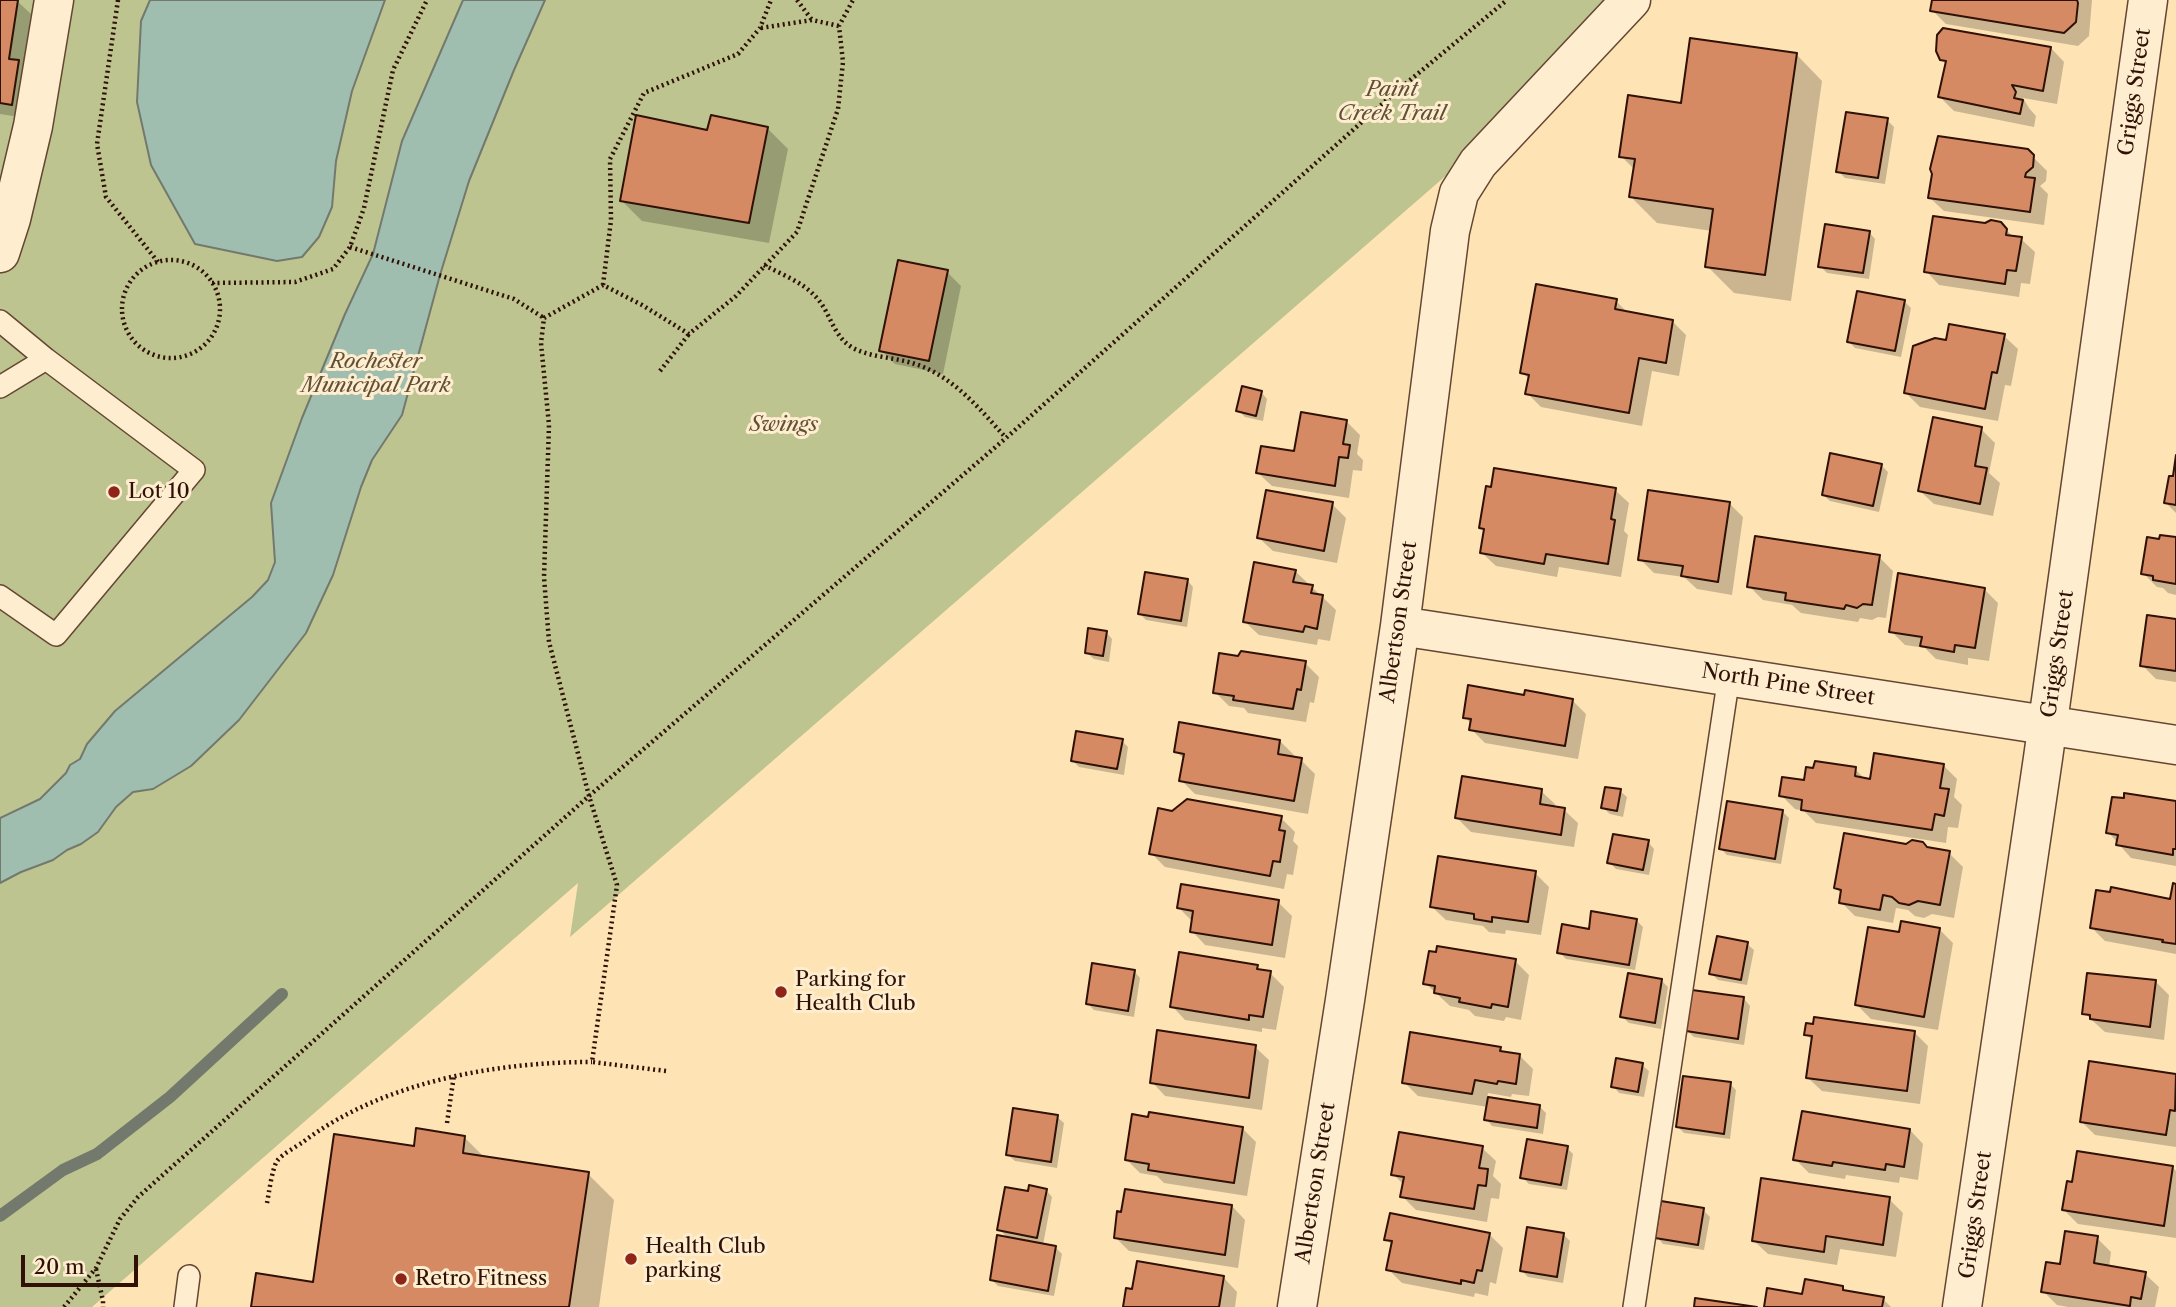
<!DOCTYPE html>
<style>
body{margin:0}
#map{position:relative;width:2176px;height:1307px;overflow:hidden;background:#fee3b5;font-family:"Libre Caslon Text",serif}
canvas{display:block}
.scale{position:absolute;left:21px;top:1255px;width:117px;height:32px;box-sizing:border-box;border:4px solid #301106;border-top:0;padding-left:9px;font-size:21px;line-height:24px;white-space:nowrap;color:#301106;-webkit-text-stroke:5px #feedcf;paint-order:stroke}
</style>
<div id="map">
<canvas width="2176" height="1307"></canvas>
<div class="scale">20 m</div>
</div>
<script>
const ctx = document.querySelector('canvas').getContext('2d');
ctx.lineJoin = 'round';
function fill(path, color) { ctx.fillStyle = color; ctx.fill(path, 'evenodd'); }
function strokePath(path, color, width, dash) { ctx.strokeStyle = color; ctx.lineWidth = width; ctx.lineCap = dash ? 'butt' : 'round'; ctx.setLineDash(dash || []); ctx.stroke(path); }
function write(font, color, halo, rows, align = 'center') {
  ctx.font = font + ' "Libre Caslon Text",serif'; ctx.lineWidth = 6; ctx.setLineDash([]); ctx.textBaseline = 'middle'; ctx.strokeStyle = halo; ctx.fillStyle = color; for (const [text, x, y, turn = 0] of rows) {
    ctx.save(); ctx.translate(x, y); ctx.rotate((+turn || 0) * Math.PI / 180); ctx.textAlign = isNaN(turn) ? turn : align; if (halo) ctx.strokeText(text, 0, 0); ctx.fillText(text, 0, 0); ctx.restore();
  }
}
fill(new Path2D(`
 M0,0H1648L570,937L578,883L92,1307H0Z`), '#bdc490');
const water = new Path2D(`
 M150,0H385L352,91L336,161L332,207L319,237L302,257L277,261L195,244L151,165L137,102L141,21Z
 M463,0H545L514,70L469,181L440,275L402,415L372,460L361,487L333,575L306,633L239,720L191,766L153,789L133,792L116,807L98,832L81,844L67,850L53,860L21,872L0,883V818L40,799L66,773L70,765L80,759L87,744L115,711L252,597L268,580L275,562L271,503L302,418L345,314L373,254L402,141Z`);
fill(water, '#a0beb0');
strokePath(water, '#73796c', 2);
fill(new Path2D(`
 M0,0L17,1L31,14L23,66L32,76L26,118L0,114Z
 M1934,0H2092L2089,36L2078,46L1946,24L1932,10Z
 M2051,48L2064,62L2057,104L2023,98L2029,108L2036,116L2034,127L1954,111L1940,97L1947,65L1941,59Z
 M1796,54L1822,81L1791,301L1734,293L1707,266L1712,231L1657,223L1631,197L1635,170L1621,156L1683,105Z
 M1887,120L1894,127L1885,184L1845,178L1838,171Z
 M767,128L788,149L769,243L642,221L621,200L709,132Z
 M2027,151L2047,171L2046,181L2040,186L2048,194L2044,225L1944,211L1930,198Z
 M2000,223L2014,238L2021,239L2035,252L2030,284L2021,283L2019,297L1939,285L1926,271L1986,225Z
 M1869,232L1875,239L1869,279L1827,273L1820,266Z
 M947,272L961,286L943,374L895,364L881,350Z
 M1616,301L1629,314L1672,321L1686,335L1679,376L1652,371L1642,426L1541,407L1527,393L1530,380L1522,372Z
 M1904,301L1911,308L1901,357L1855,348L1849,342Z
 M2004,336L2018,349L2011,386L2005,385L1998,421L1920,407L1906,393L1948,342Z
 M1261,392L1267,399L1263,421L1245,417L1238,410Z
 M1346,421L1360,435L1357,454L1363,460L1362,471L1353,470L1349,498L1272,486L1258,473L1296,453Z
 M1981,429L1995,443L1989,473L2000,483L1993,516L1934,504L1920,491Z
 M1882,466L1888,472L1879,512L1830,501L1823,495Z
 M2176,466V513L2166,503Z
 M1615,490L1629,503L1624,531L1628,535L1621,577L1559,567L1557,577L1496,566L1482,553L1485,532L1481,528Z
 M1332,504L1346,518L1337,563L1273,551L1259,538Z
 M1730,504L1743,517L1732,595L1697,589L1684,577L1654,573L1640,559Z
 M2176,539V595L2168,593L2163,588L2157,587L2143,573Z
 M1879,557L1893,571L1886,618L1878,617L1872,620L1860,618L1858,622L1801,613L1792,605L1763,600L1749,586Z
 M1295,571L1336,610L1330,641L1318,639L1317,645L1259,635L1245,622Z
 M1187,580L1193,587L1187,627L1146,620L1140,614Z
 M1984,589L1998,603L1989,661L1968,658V665L1936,659L1925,648L1905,645L1891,631Z
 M2176,621V682L2156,679L2142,665Z
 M1106,632L1112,639L1109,662L1094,659L1087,653Z
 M1305,663L1319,677L1314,703L1310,702L1306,722L1248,713L1244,708L1229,706L1215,692Z
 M1526,697L1572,700L1586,714L1578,759L1485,743L1471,729L1472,725L1465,717Z
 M1122,741L1128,747L1124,775L1079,767L1073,761Z
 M1280,741L1294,755L1293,759L1301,760L1315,774L1308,814L1195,794L1181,780L1185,760L1176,751Z
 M1943,765L1957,779L1954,797L1962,805L1958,828L1948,827L1946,843L1816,823L1804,811L1795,809L1781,795L1806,782L1855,769L1866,780Z
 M1541,791L1555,804L1554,808L1564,810L1578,823L1574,847L1471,832L1457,818Z
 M1620,791L1627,797L1623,817L1610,814L1603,808Z
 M2176,803V866L2131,858L2108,832Z
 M1172,812L1281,818L1295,832L1293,841L1298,846L1293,875L1287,874L1284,889L1165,867L1151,853Z
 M1783,812L1789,818L1781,864L1727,855L1721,849Z
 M1648,842L1654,849L1649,875L1616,869L1609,862Z
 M1928,849L1949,853L1963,867L1954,918L1932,914L1924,918L1915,916L1908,910L1896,908L1893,923L1855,916L1841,902L1842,894L1836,888Z
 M1535,873L1549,887L1541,935L1506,930L1505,934L1489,932L1483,926L1446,920L1432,907Z
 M2176,886V954L2105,941L2091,927L2172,902Z
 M1278,902L1292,916L1285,958L1205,945L1192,931L1193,922L1179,908Z
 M1636,920L1643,927L1635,970L1566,959L1559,952L1590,931Z
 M1939,929L1953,943L1938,1030L1871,1019L1857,1005L1901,934Z
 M1747,944L1754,950L1747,985L1718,980L1711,973Z
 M1515,961L1529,975L1521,1020L1506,1017L1504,1021L1475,1016L1469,1010L1450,1006L1425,983Z
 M1257,967L1262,972L1270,973L1284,987L1276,1030L1262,1028V1032L1185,1020L1172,1006Z
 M1134,971L1140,978L1134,1017L1094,1010L1088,1004Z
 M1661,980L1668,987L1661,1029L1629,1023L1622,1017Z
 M2155,981L2169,995L2164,1040L2105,1032L2084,1013Z
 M1744,999L1750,1006L1744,1045L1694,1037L1687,1031Z
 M1914,1032L1928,1046L1920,1104L1822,1091L1808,1078L1813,1041L1806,1034Z
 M1255,1047L1269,1060L1262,1110L1165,1096L1152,1082Z
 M1500,1048L1505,1053L1519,1055L1533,1069L1529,1096L1512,1094L1511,1097L1488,1093L1487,1099L1540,1107L1546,1113L1543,1134L1492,1126L1486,1119L1488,1107L1418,1096L1404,1082Z
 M2090,1063L2176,1076V1147L2095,1135L2081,1121Z
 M1642,1065L1649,1071L1644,1097L1619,1093L1613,1086Z
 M1730,1084L1736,1090L1730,1139L1684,1133L1677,1126Z
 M1057,1117L1064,1123L1057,1168L1015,1161L1008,1155Z
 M1242,1128L1256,1142L1247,1196L1164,1183L1157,1176L1140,1173L1127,1160Z
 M1910,1130L1923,1144L1918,1180L1900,1177L1899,1183L1846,1175L1845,1179L1809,1173L1795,1159Z
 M464,1137L485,1158L588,1174L614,1200L599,1307H253L314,1284L416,1148Z
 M1482,1148L1496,1161L1493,1176L1501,1184L1499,1199L1491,1198L1487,1222L1416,1210L1402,1196L1404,1185L1393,1174Z
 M1567,1148L1573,1154L1567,1190L1529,1184L1522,1177Z
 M2172,1167L2176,1171V1238L2078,1224L2064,1210Z
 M1046,1190L1052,1197L1043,1245L1055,1247L1062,1254L1054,1296L998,1286L992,1280L1009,1239L999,1229L1029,1193Z
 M1889,1199L1903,1213L1896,1257L1840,1249L1837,1265L1768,1254L1754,1241Z
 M1232,1206L1245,1220L1238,1268L1129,1251L1115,1237Z
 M1703,1210L1710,1217L1704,1250L1663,1244L1657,1237Z
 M1489,1234L1503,1248L1496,1284L1490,1282L1488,1296L1475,1293L1474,1297L1402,1283L1388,1269L1393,1246L1386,1239Z
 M1564,1235L1570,1241L1563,1283L1528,1277L1521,1270Z
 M2097,1238L2111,1252L2109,1268L2145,1274L2159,1287L2155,1307H2068L2057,1305L2043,1291L2061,1266Z
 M1224,1278L1237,1292L1235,1307H1125Z
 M1842,1288L1847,1292L1883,1299L1891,1307H1766L1803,1296Z`), '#0003');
strokePath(new Path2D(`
 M0,1216L63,1170L97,1154L170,1097L282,994`), '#73796c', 12);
const building = new Path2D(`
 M0,0H18L9,59L19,60L12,105L0,103Z
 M1932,0H2077L2078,3L2076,22L2064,33L1930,11Z
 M1943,28L2051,47L2043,91L2012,85L2016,92L2014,98L2023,100L2020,114L1938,97L1946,61L1940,60L1936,51L1937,35Z
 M1690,38L1797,53L1765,275L1705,267L1713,209L1629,197L1635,159L1619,157L1628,95L1681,103Z
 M1846,112L1888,118L1878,178L1836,172Z
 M636,115L707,130L711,115L768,127L749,223L620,201Z
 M1938,136L2028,149L2034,155L2033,167L2026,173L2025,177L2035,178L2030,212L1928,198L1932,174L1930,169Z
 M1933,216L1985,223L1991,220L2001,222L2007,229L2006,235L2022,237L2016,271L2007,270L2005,284L1924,272Z
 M1825,224L1870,231L1863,273L1818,267Z
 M898,260L948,270L929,361L879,351Z
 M1536,284L1617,299L1615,309L1673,320L1666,363L1639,358L1629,413L1525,394L1529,375L1520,373Z
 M1857,291L1905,300L1895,351L1847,342Z
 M1949,324L2005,334L1997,373L1992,372L1985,409L1904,393L1913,346L1935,338L1946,340Z
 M1242,386L1262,391L1256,416L1236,411Z
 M1301,412L1347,420L1343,444L1350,445L1348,458L1339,457L1335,486L1256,473L1261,446L1294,451Z
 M1933,417L1982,427L1975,466L1987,468L1980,504L1918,491Z
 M1830,453L1882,464L1873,506L1822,495Z
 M2176,455V505L2164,503L2169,476H2173Z
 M1494,468L1616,488L1611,519L1615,520L1608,564L1546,554L1544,564L1480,553L1484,529L1479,528L1486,486L1491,487Z
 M1266,490L1333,502L1324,551L1257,538Z
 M1648,490L1730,502L1718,582L1681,576L1683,566L1638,560Z
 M2160,535L2176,537V584L2153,580V576L2141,574L2147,537L2159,539Z
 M1755,536L1880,555L1872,605L1863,604L1857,608L1846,605L1844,609L1785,600L1786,593L1747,587Z
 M1254,562L1296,570L1293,582L1313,585L1311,593L1323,595L1317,629L1305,626L1303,632L1243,622Z
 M1145,572L1188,579L1181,621L1138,614Z
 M1898,573L1985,588L1975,648L1955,645L1954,652L1920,646L1922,637L1889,632Z
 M2147,615L2176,619V671L2140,666Z
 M1088,628L1107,631L1103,656L1085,653Z
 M1241,651L1306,661L1301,690L1297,689L1293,709L1233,700L1234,696L1213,693L1219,653L1238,656Z
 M1468,685L1524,695L1525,690L1573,699L1565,746L1469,730L1471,719L1463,718Z
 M1179,722L1280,740L1278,754L1302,758L1294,801L1179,781L1184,754L1174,752Z
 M1076,731L1123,739L1117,769L1071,761Z
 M1874,753L1944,764L1940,788L1949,789L1944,816L1935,814L1932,830L1801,810L1802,800L1779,796L1782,777L1804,780L1806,767L1813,768L1815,761L1856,767L1855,776L1870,779Z
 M1462,776L1542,789L1540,804L1565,808L1561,835L1455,818Z
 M1605,787L1621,789L1617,811L1601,808Z
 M2124,793L2176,801V849H2173V855L2116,845L2118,835L2106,833L2112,797L2124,798Z
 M1187,799L1282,816L1279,830L1285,831L1280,862L1273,861L1270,876L1149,854L1158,808L1172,811Z
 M1727,801L1783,810L1775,859L1719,849Z
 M1844,833L1906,844L1912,840L1923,842L1927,847L1950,851L1940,905L1918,901L1909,905L1899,903L1892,897L1883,895L1880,910L1839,903L1841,890L1834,888Z
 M1613,834L1649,840L1643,870L1607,863Z
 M1438,856L1536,871L1528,922L1492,917V922L1474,919V914L1430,907Z
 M2173,883L2176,884V944L2162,942L2163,940L2090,928L2096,890L2110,892L2111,887L2170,899Z
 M1181,884L1279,900L1272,945L1190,932L1193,911L1177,908Z
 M1591,911L1637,919L1629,965L1557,953L1562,924L1589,929Z
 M1901,921L1940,928L1924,1017L1855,1005L1868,927L1899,932Z
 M1717,936L1748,942L1741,980L1709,974Z
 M1437,946L1516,959L1508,1007L1492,1004L1491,1008L1459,1002L1460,998L1434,993L1435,986L1423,984L1429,951L1436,952Z
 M1179,952L1258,965L1257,969L1271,971L1263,1017L1249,1015V1020L1170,1007Z
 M1092,963L1135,970L1128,1011L1086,1004Z
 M1628,973L1662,979L1655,1023L1620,1017Z
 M2087,973L2156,980L2150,1027L2090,1019V1015L2082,1014Z
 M1692,990L1744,997L1738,1039L1686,1031Z
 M1814,1017L1915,1031L1907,1091L1806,1078L1812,1036L1804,1035L1806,1023L1813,1024Z
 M1157,1030L1256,1045L1249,1098L1150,1083Z
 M1410,1032L1501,1047L1500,1051L1520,1054L1516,1084L1498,1081L1497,1084L1475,1080L1472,1094L1402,1083Z
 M1616,1058L1643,1063L1638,1092L1611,1087Z
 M2089,1061L2176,1074L2175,1111L2170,1110L2166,1135L2080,1122Z
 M1683,1076L1731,1082L1724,1134L1676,1127Z
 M1488,1097L1540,1105L1537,1128L1484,1120Z
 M1013,1108L1058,1115L1051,1162L1006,1155Z
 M1802,1111L1910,1129L1904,1167L1886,1164L1885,1170L1833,1162L1832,1166L1793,1160Z
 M1149,1112L1243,1127L1234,1183L1148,1170L1149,1164L1125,1160L1132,1114L1148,1117Z
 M416,1128L465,1136L463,1153L589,1172L569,1307H251L256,1273L313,1282L334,1134L414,1146Z
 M1399,1132L1483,1146L1479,1168L1488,1169L1486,1186L1478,1185L1474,1209L1400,1197L1404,1177L1391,1175Z
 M1527,1139L1568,1146L1561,1185L1520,1178Z
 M2077,1151L2173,1166L2164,1226L2062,1210L2067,1181L2072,1182Z
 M1761,1178L1890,1197L1883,1245L1826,1236L1824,1252L1752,1241Z
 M1029,1185L1047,1189L1037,1238L997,1230L1005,1187L1028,1191Z
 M1125,1189L1232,1205L1225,1255L1114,1238L1117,1211L1121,1212Z
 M1661,1201L1704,1208L1698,1245L1655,1238Z
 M1390,1213L1490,1233L1482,1271L1477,1270L1474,1283L1461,1280V1284L1386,1270L1392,1241L1384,1240Z
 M1527,1227L1564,1233L1557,1277L1520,1271Z
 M2065,1231L2098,1236L2094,1263L2146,1272L2141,1299L2131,1297L2130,1306L2041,1292L2046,1262L2060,1264Z
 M997,1235L1056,1246L1048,1291L990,1280Z
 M1137,1261L1224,1276L1219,1307H1123L1126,1288L1132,1289Z
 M1805,1279L1843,1286V1290L1884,1297L1882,1307H1764L1767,1288L1802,1294Z
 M1695,1298L1757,1307H1694Z`);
fill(building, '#d58a64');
strokePath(building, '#301106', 2);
const lane = new Path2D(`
 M0,321L46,359L194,470L56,635L0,596
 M0,387L46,359
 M185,1307L189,1276
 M1634,1307L1729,676`);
const street = new Path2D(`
 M0,253L11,219L33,126L54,0
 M1400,626L2176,745
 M1297,1307L1345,1000L1400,626L1450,231L1459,193L1478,163L1631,0
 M1962,1307L2043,758L2148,0`);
strokePath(lane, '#644632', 24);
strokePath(street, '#644632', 41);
strokePath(new Path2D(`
 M118,0L97,144L106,197L158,262
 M797,0L812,20
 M761,28L812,20L839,26
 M350,247L514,299L544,318
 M122 309a49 49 0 1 1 98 0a49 49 0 1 1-98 0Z
 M764,265C781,274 802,282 815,296C831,312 832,336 853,348C872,358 895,357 915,364C953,376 980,409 1006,438
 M212,283L295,282L333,269L350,247L364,208L393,70L427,0
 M603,285L611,220L610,159L644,93L738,54L760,28L771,0
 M660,371L689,334
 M666,1071L592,1062L617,885L589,796L549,642L544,577L549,425L541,343L544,318L603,285L642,305L689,334L736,296L797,232L838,109L843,62L839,26L853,0
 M447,1123L454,1075
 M267,1203C269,1193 272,1169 277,1161C282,1154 296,1147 303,1142C382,1082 495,1062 592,1062
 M96,1269L103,1301V1307
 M64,1307L96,1268L120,1219L138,1197L589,796L1006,438L1398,90L1507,0`), '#301106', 4.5, [2, 3.5]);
strokePath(lane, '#feedcf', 21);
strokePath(street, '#feedcf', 38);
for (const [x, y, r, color] of [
 [114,492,7,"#8f2418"],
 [781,992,7,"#8f2418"],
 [631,1259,7,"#8f2418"],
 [401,1279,7,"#8f2418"]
]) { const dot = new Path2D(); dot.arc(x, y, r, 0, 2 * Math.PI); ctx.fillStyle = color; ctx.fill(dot); strokePath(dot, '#feedcf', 2.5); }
write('italic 21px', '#615036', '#feedcf', [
 ["Paint",1392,90],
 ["Creek Trail",1392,114],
 ["Rochester",376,362],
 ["Municipal Park",376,386],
 ["Swings",784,425]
]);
write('21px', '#301106', '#feedcf', [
 ["Griggs Street",2135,92,-82],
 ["Albertson Street",1399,622,-82],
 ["Griggs Street",2058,654,-82],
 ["North Pine Street",1788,685,9],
 ["Albertson Street",1316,1183,-81],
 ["Griggs Street",1976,1215,-82]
]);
write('21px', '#301106', '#feedcf', [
 ["Lot 10",128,492],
 ["Parking for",795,980],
 ["Health Club",795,1004],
 ["Health Club",645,1247],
 ["parking",645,1271],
 ["Retro Fitness",415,1279]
], 'left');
</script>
